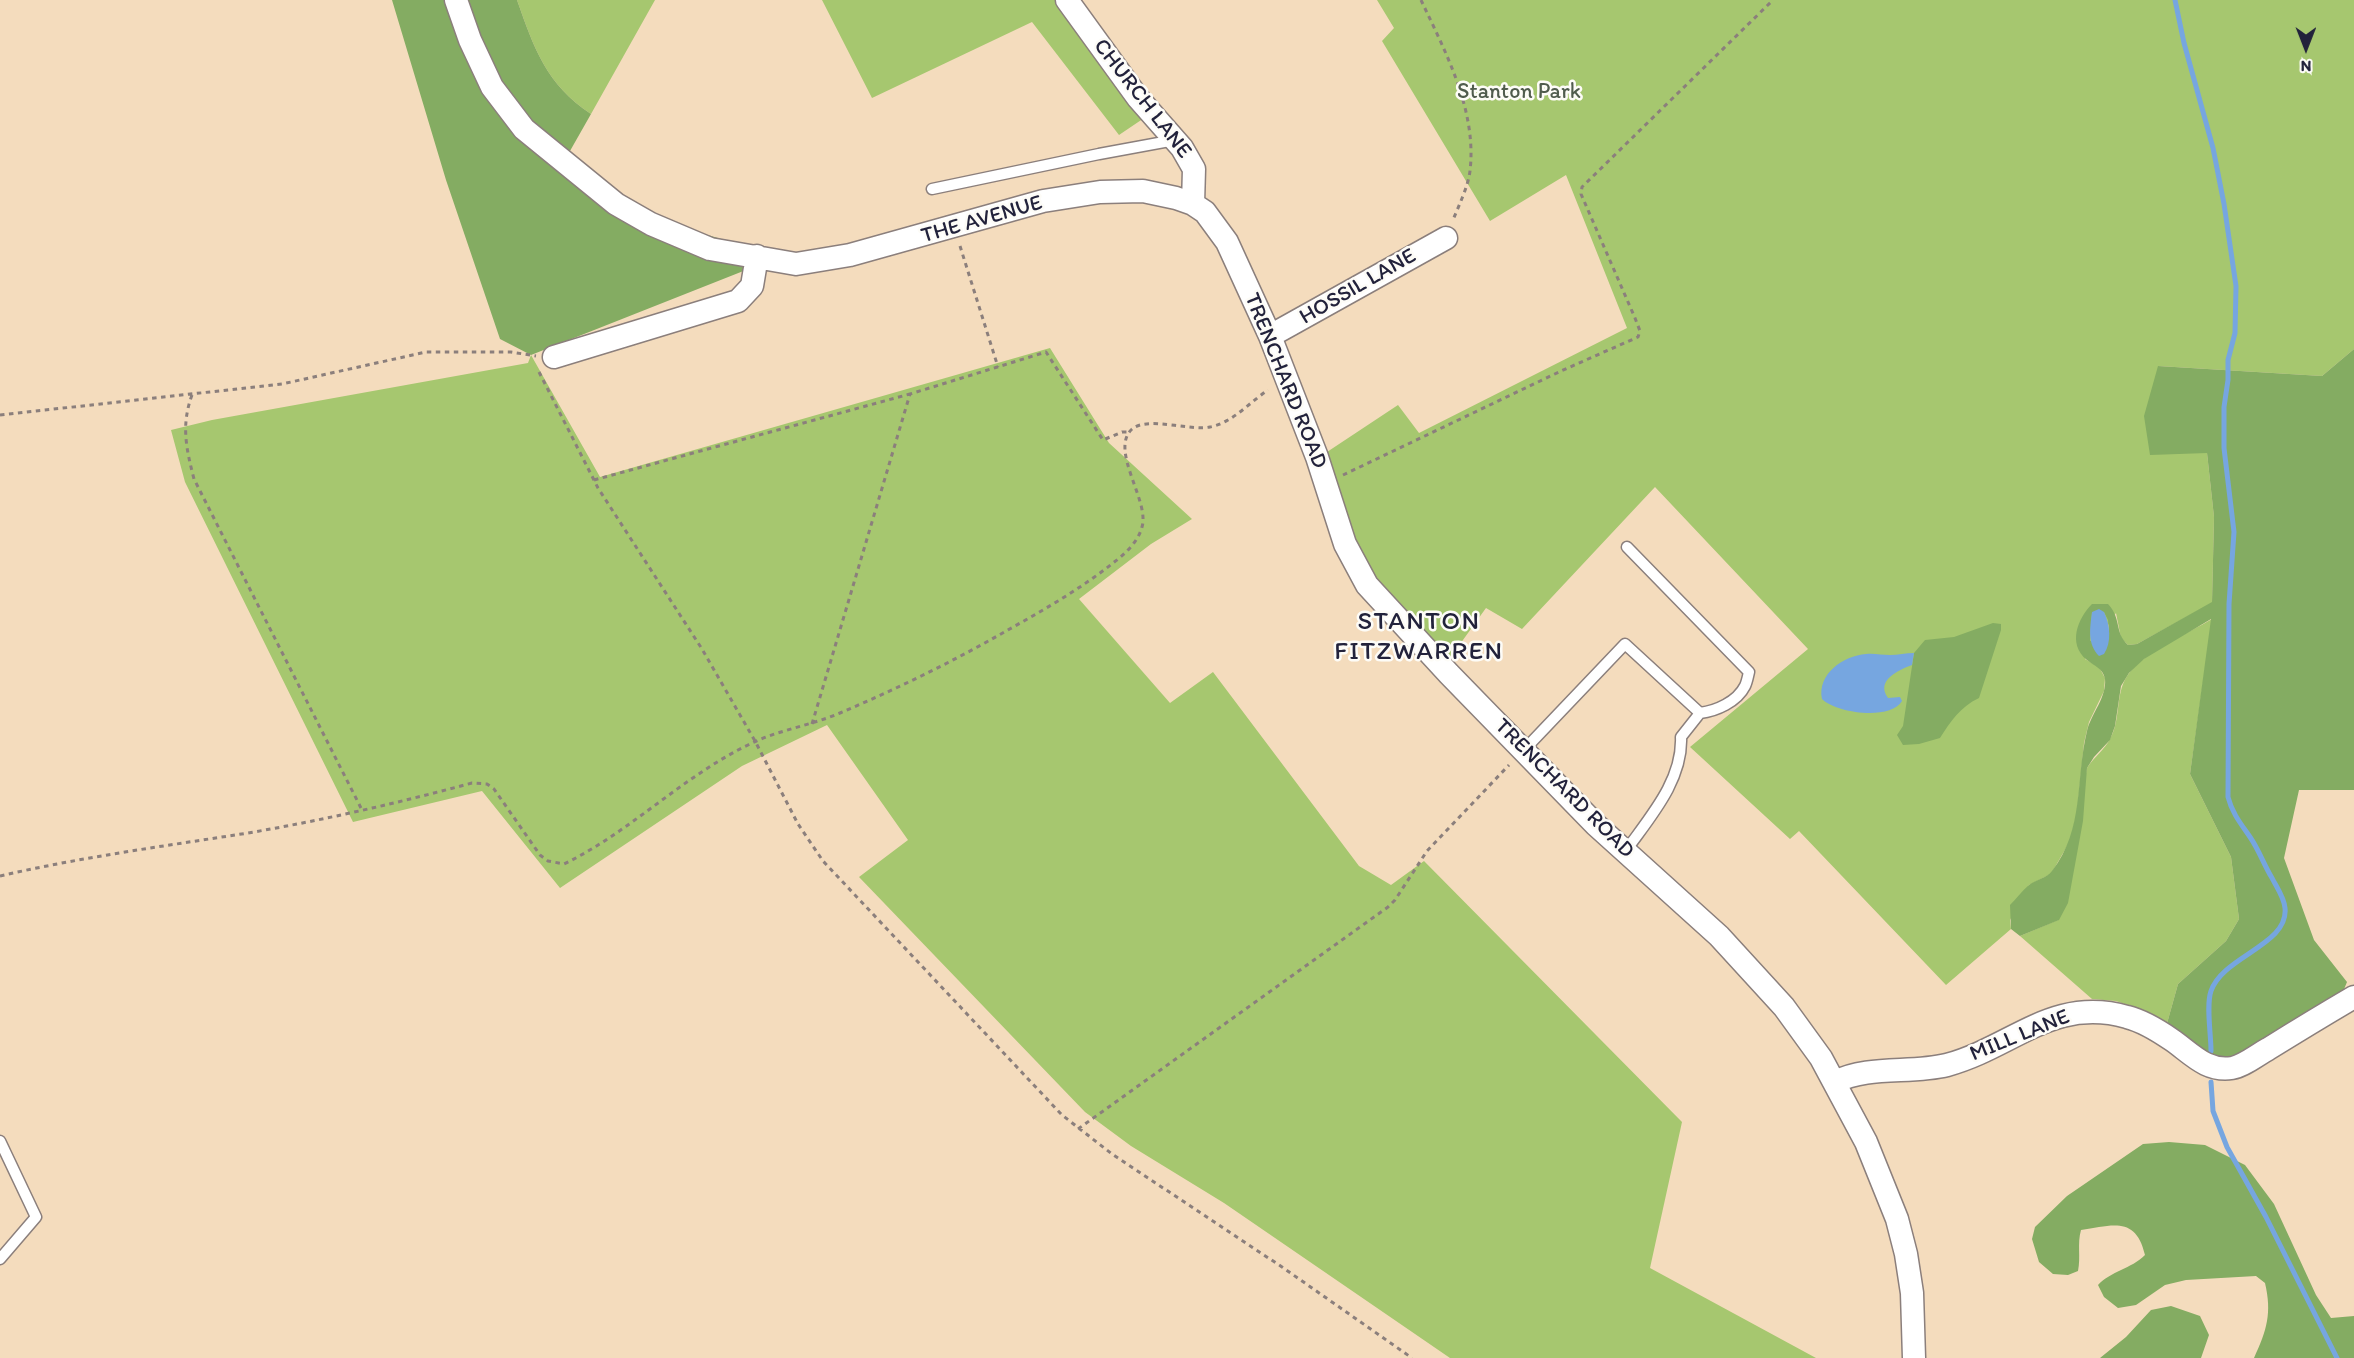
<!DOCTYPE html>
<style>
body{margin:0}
#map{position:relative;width:2354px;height:1358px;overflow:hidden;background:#f4dcbd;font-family:Itim,sans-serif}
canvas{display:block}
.north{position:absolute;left:2276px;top:18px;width:60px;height:60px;-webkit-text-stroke:4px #fdfcf7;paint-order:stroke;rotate:180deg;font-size:16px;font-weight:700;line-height:24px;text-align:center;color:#22223b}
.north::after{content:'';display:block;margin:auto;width:21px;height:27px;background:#22223b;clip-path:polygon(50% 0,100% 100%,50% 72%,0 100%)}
</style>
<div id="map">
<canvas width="2354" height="1358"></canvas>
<div class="north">N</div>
</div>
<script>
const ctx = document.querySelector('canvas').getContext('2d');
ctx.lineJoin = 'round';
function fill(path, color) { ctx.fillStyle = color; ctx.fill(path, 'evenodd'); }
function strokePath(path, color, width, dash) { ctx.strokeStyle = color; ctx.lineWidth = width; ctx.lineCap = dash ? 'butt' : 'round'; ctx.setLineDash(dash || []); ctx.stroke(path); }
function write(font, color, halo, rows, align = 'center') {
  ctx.font = font + ' Itim,sans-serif'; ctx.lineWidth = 5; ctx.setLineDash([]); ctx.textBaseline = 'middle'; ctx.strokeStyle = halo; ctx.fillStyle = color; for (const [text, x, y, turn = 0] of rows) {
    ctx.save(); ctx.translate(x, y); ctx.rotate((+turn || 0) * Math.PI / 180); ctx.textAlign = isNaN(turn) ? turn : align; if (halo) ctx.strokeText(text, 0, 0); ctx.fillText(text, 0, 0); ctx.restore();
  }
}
fill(new Path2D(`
 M517,0H655L591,114C546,84 534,48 517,0Z
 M822,0H1075L1156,110L1119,135L1032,22L872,98Z
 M1377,0H2354V349L2322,376L2158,366L2207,453L2214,517L2212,603L2137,644L2128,645L2121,638L2116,613L2085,659L2099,667L2105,678L2104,691L2089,722L2084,743L2077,813L2070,841L2051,874L2029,885L2010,920L2011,929L1946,985L1799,831L1790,839L1690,747L1808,649L1655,487L1522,629L1486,608L1450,658L1376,578L1354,544L1327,452L1398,405L1419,433L1627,328L1566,175L1490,221L1382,41L1394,28Z
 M1050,348L1109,443L1192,519L1151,544L1079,599L1170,703L1213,672L1359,866L1391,885L1424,861L1682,1122L1650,1268L1816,1358H1450L1224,1203L1131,1146L1085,1112L859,877L908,840L827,725L742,766L560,888L482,791L353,822L185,482L171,430L212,420L528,363L531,355L600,477Z
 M2212,619L2190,774L2231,857L2239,919L2226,941L2178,984L2166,1027L2142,1010L2116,1001L2092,999L2020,936L2058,920L2087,768C2094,757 2105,749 2110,739C2122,718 2114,691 2130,672C2148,650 2187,634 2212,619Z`), '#a6c76f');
fill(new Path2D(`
 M392,0H517C534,48 546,84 591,114L566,158L655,216L701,233L755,249L751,268L531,355L500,339L446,180Z
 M2354,349V790H2299L2284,858L2314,940L2347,982L2337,1006L2261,1054L2220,1060L2166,1027L2178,984L2226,941L2239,919L2231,857L2190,774L2211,619L2144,659L2129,673L2121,686L2115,726L2110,740L2094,757L2087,768L2083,821L2068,903L2059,920L2020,936L2011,929L2010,905C2016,899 2022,891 2029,885C2035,880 2047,878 2052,871C2085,828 2075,780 2087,731C2091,714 2107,697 2105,679C2103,668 2094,666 2087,660C2067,644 2078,618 2092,604H2108C2122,619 2114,632 2128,645L2137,644L2212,602L2214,517L2207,453L2150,455L2144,416L2158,366L2322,376ZM2092,612H2104L2108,620L2109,635L2090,641Z
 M1993,623L2001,624V630L1979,698C1960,707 1951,721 1940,738L1919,744L1903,745L1897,735L1903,726L1914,653L1925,640L1954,637Z
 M2169,1142L2205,1145L2245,1165L2274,1204L2316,1295L2331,1318L2354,1316V1358H2254C2267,1330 2272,1313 2265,1283L2256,1276L2186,1280L2165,1285L2136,1305L2118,1308L2104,1297L2098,1285C2111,1271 2131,1269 2145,1255C2136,1216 2113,1225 2081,1230C2077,1244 2081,1257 2078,1271L2068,1275L2053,1274L2039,1262L2032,1239L2035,1227L2067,1196L2143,1144Z
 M2171,1306L2200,1316L2209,1335L2201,1358H2100L2126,1337L2151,1310Z`), '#84ac62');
fill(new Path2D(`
 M2099,609L2104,612C2110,625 2112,642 2104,654L2099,656C2087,644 2090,628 2092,612Z
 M1914,653L1912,665C1899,670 1875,680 1888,698L1900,697L1902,701C1890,721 1836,713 1822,699C1817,674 1843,656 1866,654C1874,653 1882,655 1890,655C1898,655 1906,653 1914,653Z`), '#76a6e0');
strokePath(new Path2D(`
 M2175,0L2184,43L2213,148L2224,204L2236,286L2235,333L2228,360V380L2224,407V448L2234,532L2229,604L2228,797C2232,813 2241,824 2250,837C2259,850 2264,865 2272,878C2277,888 2284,897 2285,908C2289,945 2223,956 2211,991C2206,1005 2211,1034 2211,1051
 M2211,1082L2213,1111L2227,1147L2266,1217L2337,1358`), '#76a6e0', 5);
const lane = new Path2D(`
 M932,189L1099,154L1175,140
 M1627,547L1749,672C1748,676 1747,682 1745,686C1737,702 1716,711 1700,713
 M1524,750L1625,644L1700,713L1681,737C1683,781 1649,818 1625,852
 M0,1141L36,1217L0,1259`);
const street = new Path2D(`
 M456,0L470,40L492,87L524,129L616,204L651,224L710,249L796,264L850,255L1043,201L1100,192L1143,191L1176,198L1193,204L1205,212L1227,242L1270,336L1317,457L1345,544L1367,585L1449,674L1596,825L1719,936L1784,1007L1821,1058L1866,1142L1897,1219L1906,1254L1912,1293L1914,1358
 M1067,0L1138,98L1182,148L1194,169L1193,204
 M1270,336L1446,238
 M554,357L738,301L752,286L757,256
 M1835,1082C1868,1065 1911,1074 1947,1065C2013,1047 2053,996 2127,1017C2143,1021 2159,1031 2172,1040C2191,1053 2206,1072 2232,1068C2244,1066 2257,1055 2268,1049C2297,1031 2325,1014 2354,997`);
strokePath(lane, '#8b7f7c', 13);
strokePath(street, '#8b7f7c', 25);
strokePath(new Path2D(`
 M1421,0C1446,53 1477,111 1470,171C1468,187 1459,205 1453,220
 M960,246L998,367
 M539,372L598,488L702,649L755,741L798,824L823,861L1062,1115L1112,1154L1282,1267L1412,1358
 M192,395C181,425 186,448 194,479L362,810
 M0,415L282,384L426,352H511L536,356
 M1343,475L1561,371L1638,337L1640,331L1635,318L1581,194L1582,187L1773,0
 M594,480L910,394
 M812,724L910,394L1046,352L1103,440L1122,432H1130
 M0,876C82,857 165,846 248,833C324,820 398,803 472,783L487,784L494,789L540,855L548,861L564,864C630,832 682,777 748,745C777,730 810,726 840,713C894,690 948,664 999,635C1038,613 1078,591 1113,563C1125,554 1138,542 1142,527C1150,501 1109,450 1132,429C1148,416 1189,431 1210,427C1232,423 1250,402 1268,390
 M1078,1129L1388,907L1395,900L1427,851L1509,765`), '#8b7f7c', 3, [4.5, 4.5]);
strokePath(lane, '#fff', 10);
strokePath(street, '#fff', 22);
write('22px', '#505c4d', '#fdfcf7', [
 ["Stanton Park",1519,92]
]);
write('22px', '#22223b', '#fdfcf7', [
 ["CHURCH LANE",1142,99,52],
 ["THE AVENUE",982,220,-16],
 ["HOSSIL LANE",1358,287,-30],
 ["TRENCHARD ROAD",1285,381,68],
 ["TRENCHARD ROAD",1564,789,45],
 ["MILL LANE",2020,1036,-22]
]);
ctx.letterSpacing = '1.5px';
write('26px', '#22223b', '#fdfcf7', [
 ["STANTON",1419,622],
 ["FITZWARREN",1419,652]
]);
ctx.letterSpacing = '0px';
</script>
